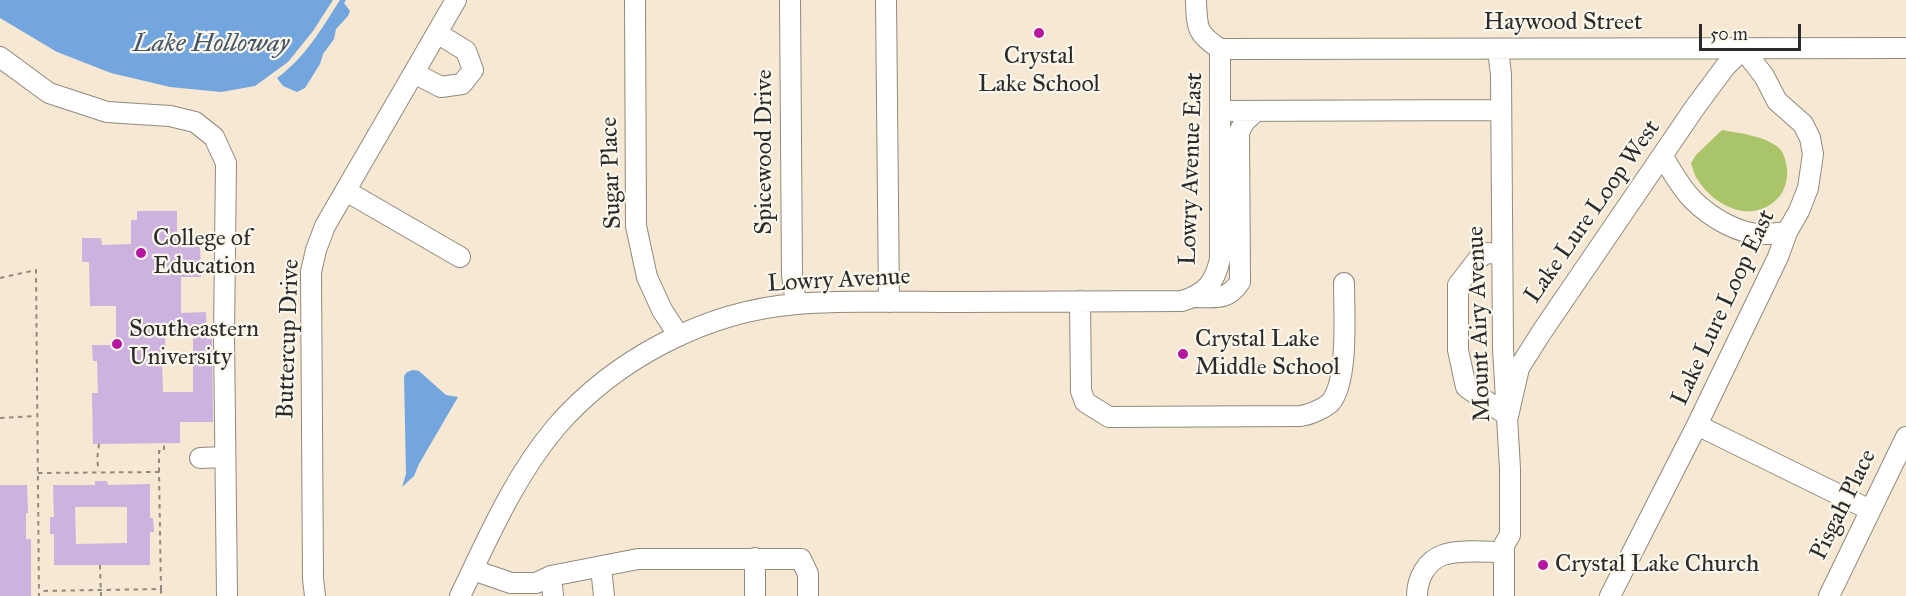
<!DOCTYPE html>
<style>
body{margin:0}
#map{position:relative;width:1906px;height:596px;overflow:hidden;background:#f6e8d2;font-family:"IM FELL Great Primer",serif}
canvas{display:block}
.scale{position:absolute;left:1699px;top:24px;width:102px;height:27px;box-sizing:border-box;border:3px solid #2b2b2b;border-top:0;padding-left:8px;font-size:18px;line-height:21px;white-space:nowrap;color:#2b2b2b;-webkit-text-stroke:4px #fbf7ec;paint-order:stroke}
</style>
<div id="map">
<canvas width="1906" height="596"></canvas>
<div class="scale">50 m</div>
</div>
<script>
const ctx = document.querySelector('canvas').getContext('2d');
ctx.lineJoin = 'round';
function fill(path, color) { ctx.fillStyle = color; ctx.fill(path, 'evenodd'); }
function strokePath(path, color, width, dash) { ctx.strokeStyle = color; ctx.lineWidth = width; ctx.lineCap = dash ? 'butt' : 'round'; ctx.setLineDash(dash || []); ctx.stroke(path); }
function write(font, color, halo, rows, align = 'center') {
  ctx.font = font + ' "IM FELL Great Primer",serif'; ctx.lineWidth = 4.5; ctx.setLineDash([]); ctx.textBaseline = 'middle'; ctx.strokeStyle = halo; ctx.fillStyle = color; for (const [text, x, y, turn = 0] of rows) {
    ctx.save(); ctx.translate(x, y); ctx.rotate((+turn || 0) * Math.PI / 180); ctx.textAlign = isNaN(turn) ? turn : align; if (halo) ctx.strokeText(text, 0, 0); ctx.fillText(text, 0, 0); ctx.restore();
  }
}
fill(new Path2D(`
 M1722,130C1738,133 1766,136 1779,148C1784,153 1786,161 1787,169C1788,178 1785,191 1778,198C1753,225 1715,207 1698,180C1694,175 1693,168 1691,163L1696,155Z`), '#aac46a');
fill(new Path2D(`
 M0,0H333L313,31L288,62L255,86L221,92L170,87L111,73L57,52L0,18Z
 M340,0H346L344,3L350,11L348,16L336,29L334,39L323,54L320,64L305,88L297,92L283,86L277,78C305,58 322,28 340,0Z
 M413,370L419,371L446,395L458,397L419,464L414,476L402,487L406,474L404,376L407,372Z`), '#73a6df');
fill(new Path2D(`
 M137,211H177V243H200L201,277H181V313L206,312L207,339H212L213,422H180V443L93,444L92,393H98L97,361H93L92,345H116V306H90L89,262H82V238H101L102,245L131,244V220H137ZM193,333V392H163L162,363L166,362L165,334Z
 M95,481H107L108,485L150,484V518H153L154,532H150V565H54V534H50V517H54L53,485H95ZM75,507H127V543L76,544Z
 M0,485H27L28,513H26V539H31V596H0Z`), '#cdb1de');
const minor = new Path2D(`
 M635,0L636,226L647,277L662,310L679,336
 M790,0L792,275L796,304
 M886,0L889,302
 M1196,0C1197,28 1196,33 1220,49
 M1220,49L1906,48
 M1498,49L1501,75L1503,348L1510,469V535L1504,545V596
 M0,57L49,93L107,112L170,116L195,122L214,137L226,163L224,336L227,596
 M414,73L441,87L462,84L473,70L466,51L437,33
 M1220,111L1501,110
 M1663,157C1672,171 1680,187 1693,200C1710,217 1739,235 1764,234C1771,234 1779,233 1787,232
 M346,191L460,257
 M1502,254L1486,253L1479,258L1458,285V350L1466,387L1508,416L1519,368L1541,333L1696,106L1725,67L1743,49L1764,76L1777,101L1803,124L1810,138L1813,154L1808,188L1799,211L1787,232L1778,257L1697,425L1610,596
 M1195,297C1216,297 1227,301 1240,282L1239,132L1245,121L1256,111
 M1080,301L1081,391L1085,402L1109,417L1300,416C1309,415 1323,409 1330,403C1349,382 1344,311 1344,283
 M1697,425L1870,510
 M200,458L225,457
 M755,558V596
 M601,567L604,596
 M473,570L511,583H536L551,576L638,559H801L808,574V596
 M551,576L553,596
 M315,596L313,579L311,272L316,250L325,226L456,0
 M460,596C488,538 514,477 556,427C615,359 706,311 797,304C851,300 906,302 960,302C1034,302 1108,301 1182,301C1206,294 1215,282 1220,259V49
 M1417,596C1417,579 1426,561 1443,555C1459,549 1487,552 1504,552
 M1829,596L1906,437`);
strokePath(minor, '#908a7e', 22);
strokePath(new Path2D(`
 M0,278L36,270L39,596
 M0,418L36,416
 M99,444L97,460L99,471
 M159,472V451H164V443
 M38,473L159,472L161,589L40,591
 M100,565L101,596
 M161,589V596`), '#908a7e', 2, [4.5, 4.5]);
strokePath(minor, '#fff', 20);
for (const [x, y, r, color] of [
 [1039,33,6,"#b5179e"],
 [141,253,6,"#b5179e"],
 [117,344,6,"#b5179e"],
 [1183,354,6,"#b5179e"],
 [1543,565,6,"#b5179e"]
]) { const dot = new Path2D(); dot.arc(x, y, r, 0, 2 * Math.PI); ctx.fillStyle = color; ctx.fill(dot); strokePath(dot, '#fbf7ec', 2); }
write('24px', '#2b2b2b', '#fbf7ec', [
 ["Haywood Street",1563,23],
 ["Spicewood Drive",765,152,-90],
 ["Lowry Avenue East",1192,169,-88],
 ["Sugar Place",612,173,-92],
 ["Lake Lure Loop West",1593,212,-55],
 ["Lowry Avenue",839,281,-3],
 ["Lake Lure Loop East",1724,308,-65],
 ["Mount Airy Avenue",1480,324,-92],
 ["Buttercup Drive",289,339,-88],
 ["Pisgah Place",1844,505,-64]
]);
write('24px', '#2b2b2b', '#fbf7ec', [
 ["Crystal",1039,57,"center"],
 ["Lake School",1039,85,"center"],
 ["College of",153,239],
 ["Education",153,267],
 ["Southeastern",129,330],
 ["University",129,358],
 ["Crystal Lake",1195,340],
 ["Middle School",1195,368],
 ["Crystal Lake Church",1555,565]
], 'left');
write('italic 26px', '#44566a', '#fbf7ec', [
 ["Lake Holloway",211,45]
]);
</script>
